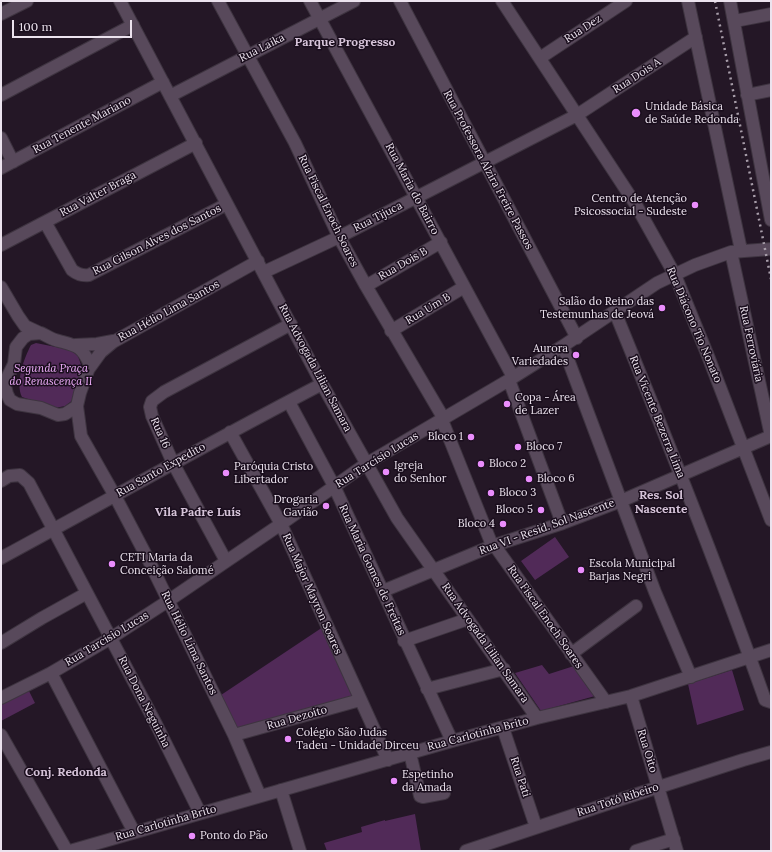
<!DOCTYPE html>
<meta charset="utf-8">
<style>
body{margin:0}
#map{position:relative;width:772px;height:852px;overflow:hidden;background:#241726;font-family:Lora,serif}
canvas{display:block}
.frame{position:absolute;inset:0;border:2px solid #ece3ee;pointer-events:none}
.scale{position:absolute;left:12px;top:20px;width:120px;height:18px;box-sizing:border-box;border:2px solid #ece3ee;border-top:0;padding-left:5px;font-size:12px;line-height:14px;white-space:nowrap;color:#ece3ee;-webkit-text-stroke:3px #1a0e1d;paint-order:stroke}
</style>
<div id="map">
<canvas width="772" height="852"></canvas>
<div class="frame"></div>
<div class="scale">100 m</div>
</div>
<script>
const ctx = document.querySelector('canvas').getContext('2d');
ctx.lineJoin = 'round';
function fill(path, color) { ctx.fillStyle = color; ctx.fill(path, 'evenodd'); }
function strokePath(path, color, width, dash) { ctx.strokeStyle = color; ctx.lineWidth = width; ctx.lineCap = dash ? 'butt' : 'round'; ctx.setLineDash(dash || []); ctx.stroke(path); }
function write(font, color, halo, rows, align = 'center') {
  ctx.font = font + ' Lora,serif'; ctx.lineWidth = 3; ctx.setLineDash([]); ctx.textBaseline = 'middle'; ctx.strokeStyle = halo; ctx.fillStyle = color; for (const [text, x, y, turn = 0] of rows) {
    ctx.save(); ctx.translate(x, y); ctx.rotate((+turn || 0) * Math.PI / 180); ctx.textAlign = isNaN(turn) ? turn : align; if (halo) ctx.strokeText(text, 0, 0); ctx.fillText(text, 0, 0); ctx.restore();
  }
}
fill(new Path2D(`
 M36,343L71,350L78,356L82,368V374L73,400L65,406L55,408L22,397C15,383 24,358 31,345Z
 M555,537L569,557L535,580L521,561Z
 M323,627L355,697L234,730L218,697Z
 M542,665L549,674L574,666L595,696L541,711L515,673Z
 M732,670L744,710L697,725L688,684Z
 M28,689L35,703L1,721V703Z
 M415,814L421,851H327L324,843L362,832L361,827L385,820V821Z`), '#512a58');
const minor = new Path2D(`
 M120,1L322,384L397,518L537,718
 M218,1L295,143L339,237L366,286L444,419
 M310,1L513,377
 M400,1L577,338
 M502,1L636,205L675,275L708,356L771,520
 M688,1L741,250
 M730,1L771,220
 M1,14L27,1
 M735,21L771,14
 M540,58L626,1
 M1,95L133,25
 M747,95L771,90
 M170,96L354,1
 M1,138L13,162
 M1,168L163,82
 M45,222L72,270C77,274 82,276 89,275L227,204
 M1,245L196,143
 M264,272L339,237L577,115L696,37
 M366,286L441,242
 M1,287L18,316L25,326L40,333
 M615,312C667,439 718,567 764,697L765,700L771,702
 M391,331L464,287
 M41,333C47,336 53,340 59,341C77,346 82,346 90,365L80,393L77,406L65,414L58,415L41,408L17,404L10,400L7,394L5,386L6,380L14,364L16,347L23,338L29,334Z
 M75,345L97,344L113,341
 M563,346L655,592L691,677
 M88,370L101,352L113,342L258,261
 M509,380L562,523
 M289,402L334,486L452,741
 M77,406L81,436L115,496L149,561L234,735L260,796
 M442,420L492,545L497,549L606,702
 M230,432L281,524L388,760
 M1,481L9,476L20,475L29,483L156,724L200,813
 M1,558C108,500 214,440 322,384
 M226,561L173,463L152,416L150,407L152,401L164,392L291,324
 M383,591L492,546L563,523L621,501L771,436L731,252
 M404,641L468,619
 M1,643L42,618L87,593
 M571,654L636,606
 M51,673L134,832
 M427,689L504,669
 M631,696L677,851
 M1,698L51,673L111,638L168,601L281,524L366,464L509,380L563,346L657,283L695,265L731,252L771,249
 M503,728L536,827
 M1,735L67,851
 M234,735L360,700
 M410,753L420,796L423,797L444,793
 M281,790L300,851
 M70,851L452,741L537,718L631,696L771,650
 M466,851L631,796L743,760L771,752
 M636,851L674,839`);
strokePath(minor, '#3e3440', 14);
strokePath(minor, '#58495b', 12);
strokePath(new Path2D(`
 M715,1L771,279`), '#a79da9', 2.5, [2, 4]);
for (const [x, y, r, color] of [
 [636,113,5,"#ea8dfc"],
 [695,205,4,"#ea8dfc"],
 [662,308,4,"#ea8dfc"],
 [576,355,4,"#ea8dfc"],
 [507,404,4,"#ea8dfc"],
 [471,437,4,"#ea8dfc"],
 [518,447,4,"#ea8dfc"],
 [481,464,4,"#ea8dfc"],
 [386,472,4,"#ea8dfc"],
 [226,473,4,"#ea8dfc"],
 [529,479,4,"#ea8dfc"],
 [491,493,4,"#ea8dfc"],
 [326,506,4,"#ea8dfc"],
 [541,510,4,"#ea8dfc"],
 [503,524,4,"#ea8dfc"],
 [112,564,4,"#ea8dfc"],
 [581,570,4,"#ea8dfc"],
 [288,739,4,"#ea8dfc"],
 [394,781,4,"#ea8dfc"],
 [192,836,4,"#ea8dfc"]
]) { const dot = new Path2D(); dot.arc(x, y, r, 0, 2 * Math.PI); ctx.fillStyle = color; ctx.fill(dot); strokePath(dot, '#1a0e1d', 1.5); }
write('11px', '#ece3ee', '#1a0e1d', [
 ["Rua Dez",583,29,-33],
 ["Rua Laika",262,48,-27],
 ["Rua Dois A",637,76,-33],
 ["Rua Tenente Mariano",82,125,-28],
 ["Rua Professora Alzira Freire Passos",488,170,62],
 ["Rua Maria do Bairro",412,189,62],
 ["Rua Valter Braga",98,194,-28],
 ["Rua Fiscal Enoch Soares",328,211,64],
 ["Rua Tijuca",378,217,-27],
 ["Rua Gilson Alves dos Santos",157,240,-27],
 ["Rua Dois B",403,264,-30],
 ["Rua Um B",428,309,-31],
 ["Rua Hélio Lima Santos",169,311,-29],
 ["Rua Diácono Tio Nonato",694,325,67],
 ["Rua Ferroviária",751,344,78],
 ["Rua Advogada Lilian Samara",315,368,62],
 ["Rua Vicente Bezerra Lima",657,417,68],
 ["Rua 16",160,433,66],
 ["Rua Tarcísio Lucas",377,460,-32],
 ["Rua Santo Expedito",161,470,-29],
 ["Rua VI - Resid. Sol Nascente",547,527,-20],
 ["Rua Maria Gomes de Freitas",372,570,65],
 ["Rua Major Mayron Soares",312,594,66],
 ["Rua Fiscal Enoch Soares",545,617,55],
 ["Rua Tarcísio Lucas",107,639,-31],
 ["Rua Hélio Lima Santos",189,643,64],
 ["Rua Advogada Lilian Samara",485,643,55],
 ["Rua Dona Neguinha",144,702,63],
 ["Rua Dezoito",297,718,-16],
 ["Rua Carlotinha Brito",478,734,-15],
 ["Rua Oito",647,751,73],
 ["Rua Pati",520,777,72],
 ["Rua Totó Ribeiro",618,800,-18],
 ["Rua Carlotinha Brito",166,823,-16]
]);
write('11px', '#ece3ee', '#1a0e1d', [
 ["Unidade Básica",645,107],
 ["de Saúde Redonda",645,120],
 ["Centro de Atenção",687,199,"right"],
 ["Psicossocial - Sudeste",687,212,"right"],
 ["Salão do Reino das",654,302,"right"],
 ["Testemunhas de Jeová",654,315,"right"],
 ["Aurora",568,349,"right"],
 ["Variedades",568,362,"right"],
 ["Copa - Área",515,398],
 ["de Lazer",515,411],
 ["Bloco 1",463,437,"right"],
 ["Bloco 7",526,447],
 ["Bloco 2",489,464],
 ["Igreja",394,466],
 ["do Senhor",394,479],
 ["Paróquia Cristo",234,467],
 ["Libertador",234,480],
 ["Bloco 6",537,479],
 ["Bloco 3",499,493],
 ["Drogaria",318,500,"right"],
 ["Gavião",318,513,"right"],
 ["Bloco 5",533,510,"right"],
 ["Bloco 4",495,524,"right"],
 ["CETI Maria da",120,558],
 ["Conceição Salomé",120,571],
 ["Escola Municipal",589,564],
 ["Barjas Negri",589,577],
 ["Colégio São Judas",296,733],
 ["Tadeu - Unidade Dirceu",296,746],
 ["Espetinho",402,775],
 ["da Amada",402,788],
 ["Ponto do Pão",200,836]
], 'left');
write('italic 11px', '#f0affc', '#1a0e1d', [
 ["Segunda Praça",51,369],
 ["do Renascença II",51,382]
]);
write('bold 12px', '#d5c3d8', '#1a0e1d', [
 ["Parque Progresso",345,43],
 ["Res. Sol",661,496],
 ["Nascente",661,510],
 ["Vila Padre Luís",198,513],
 ["Conj. Redonda",66,773]
]);
</script>
